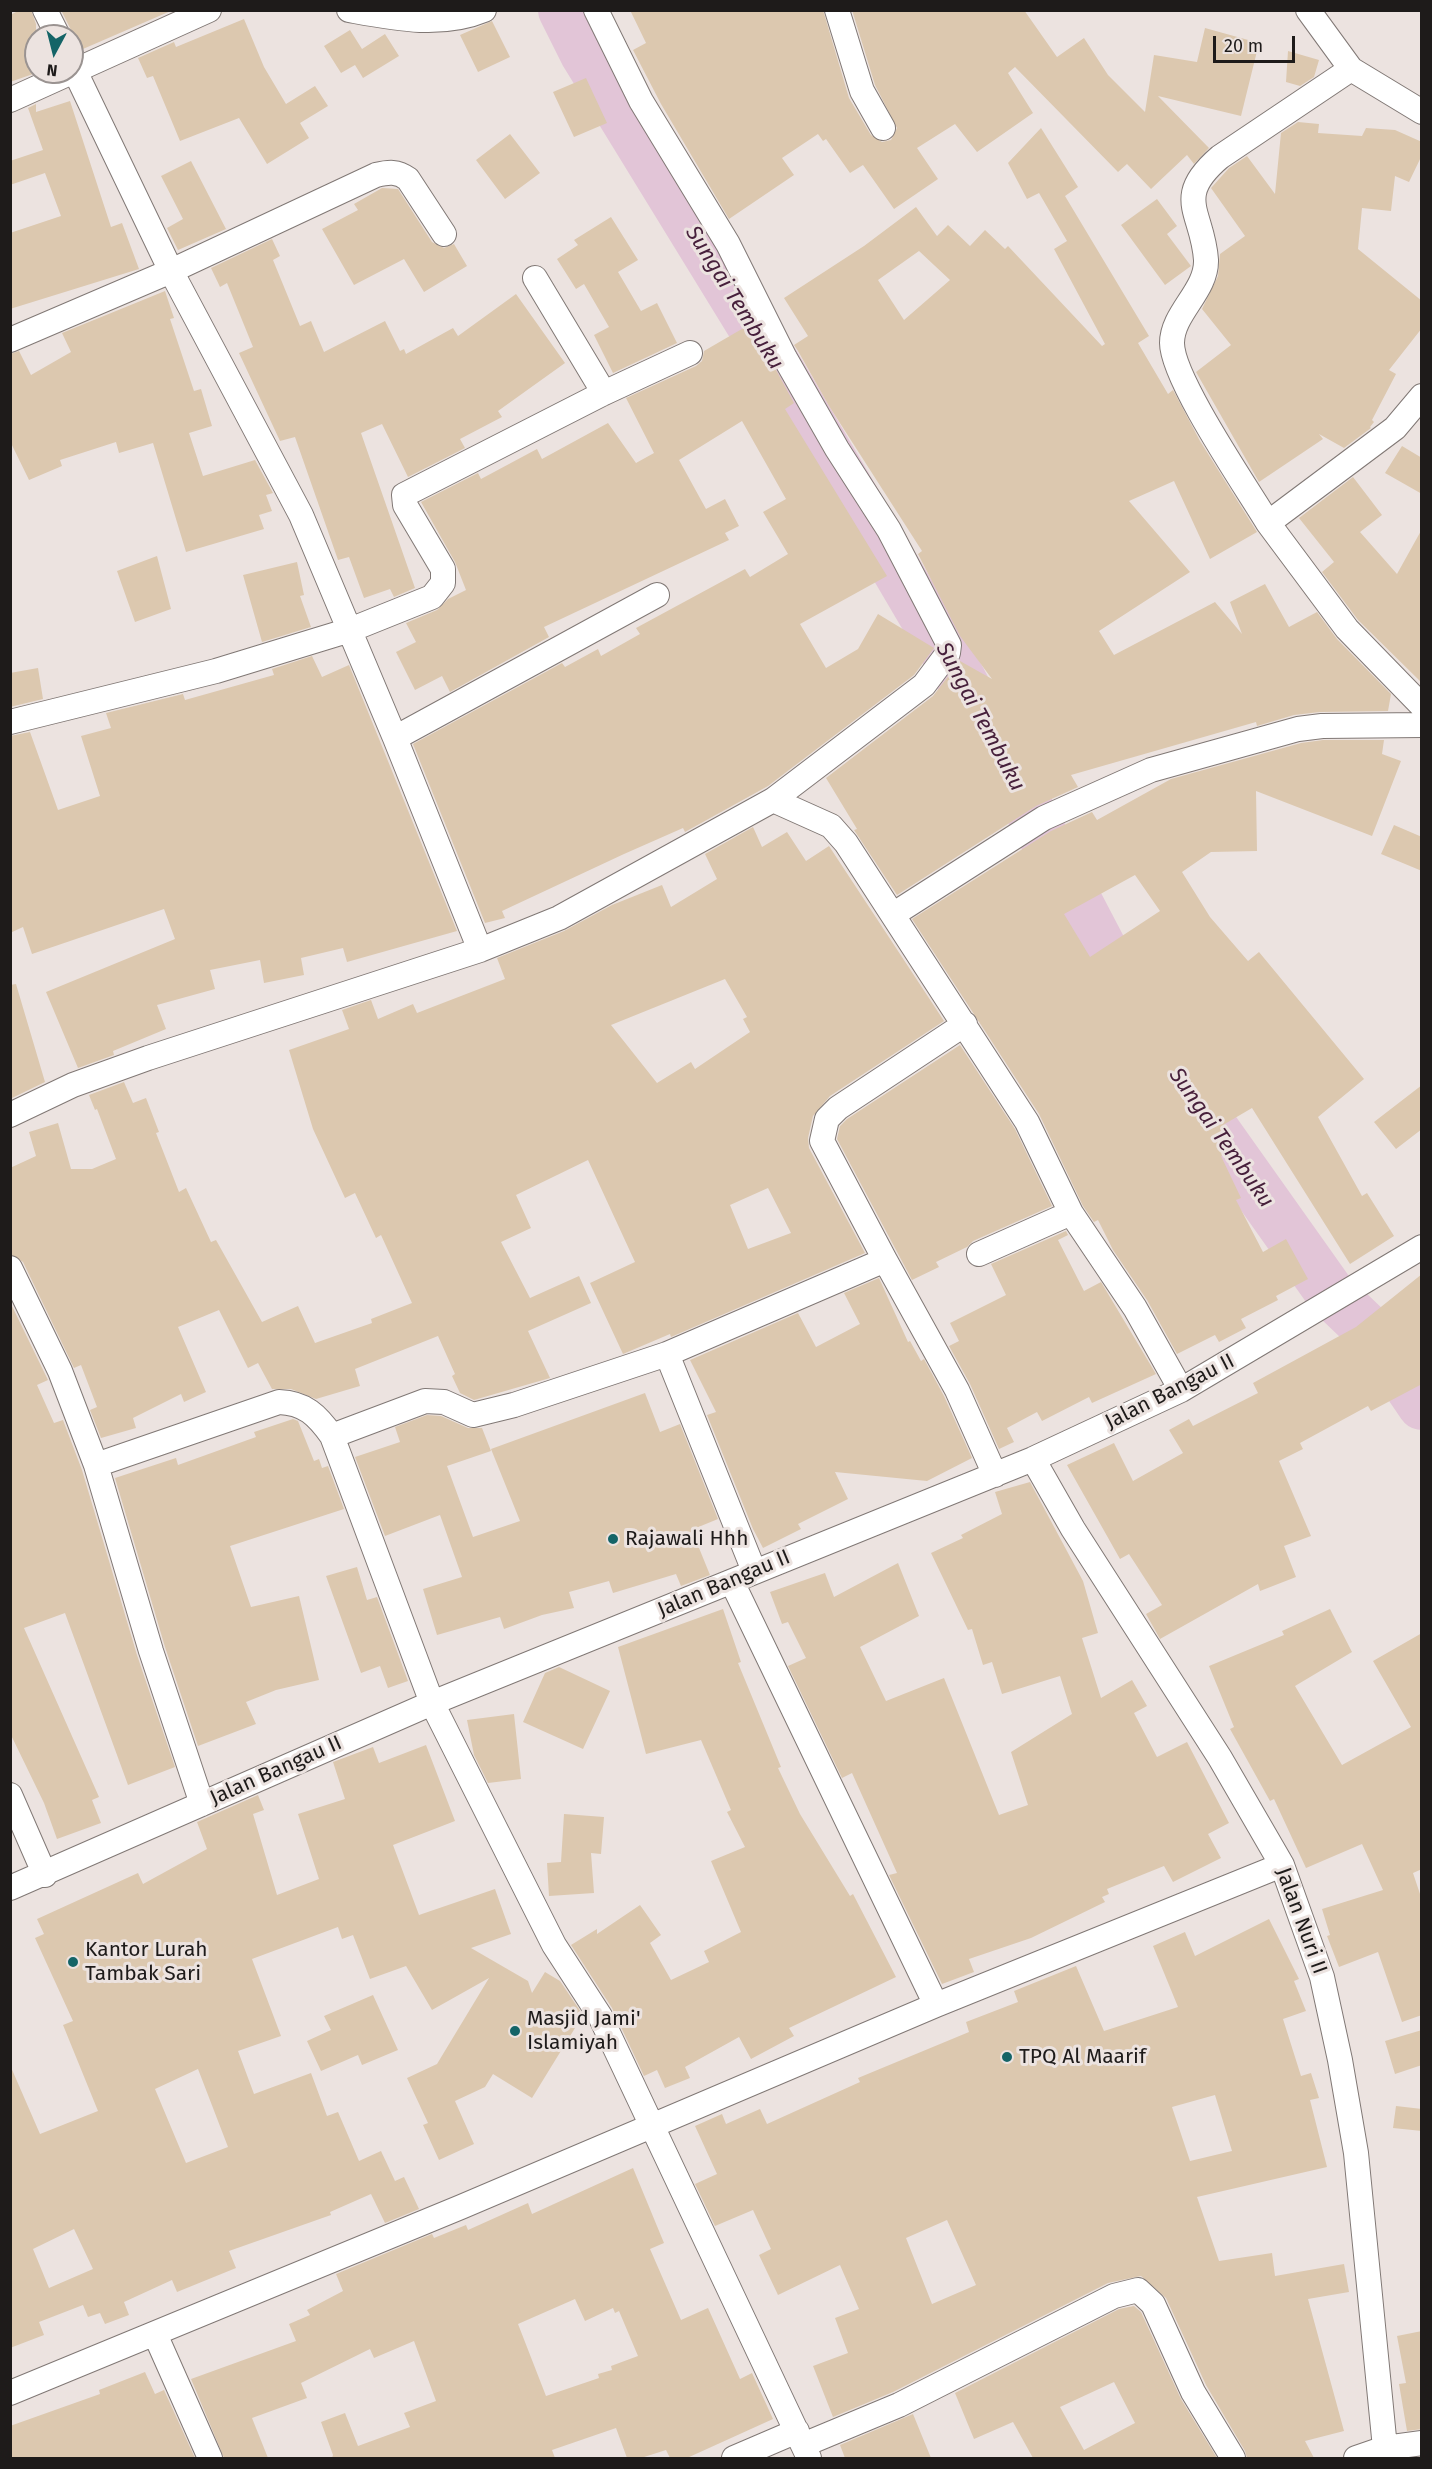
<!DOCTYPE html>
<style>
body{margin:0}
#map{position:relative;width:1432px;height:2469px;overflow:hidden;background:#ece3e0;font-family:"Fira Sans",sans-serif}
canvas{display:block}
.frame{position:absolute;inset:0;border:12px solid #1e1b1a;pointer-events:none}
.north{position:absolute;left:24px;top:24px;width:60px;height:60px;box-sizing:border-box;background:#ece3e0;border:2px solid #9a9391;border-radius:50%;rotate:187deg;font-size:16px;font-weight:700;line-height:24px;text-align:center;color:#1e1b1a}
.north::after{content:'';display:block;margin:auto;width:21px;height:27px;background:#146467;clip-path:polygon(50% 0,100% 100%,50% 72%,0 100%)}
.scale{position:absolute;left:1213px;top:36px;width:82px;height:27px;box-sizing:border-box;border:3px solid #1e1b1a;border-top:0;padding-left:8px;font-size:18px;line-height:21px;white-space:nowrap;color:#1e1b1a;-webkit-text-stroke:4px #ece3e0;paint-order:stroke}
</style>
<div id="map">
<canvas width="1432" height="2469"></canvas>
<div class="frame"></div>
<div class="north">N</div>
<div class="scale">20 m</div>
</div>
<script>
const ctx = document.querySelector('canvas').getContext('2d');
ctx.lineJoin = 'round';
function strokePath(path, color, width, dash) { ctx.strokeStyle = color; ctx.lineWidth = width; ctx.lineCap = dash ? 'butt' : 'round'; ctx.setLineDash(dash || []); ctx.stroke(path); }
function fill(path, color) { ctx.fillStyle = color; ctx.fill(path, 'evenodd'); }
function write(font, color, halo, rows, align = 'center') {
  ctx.font = font + ' "Fira Sans",sans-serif'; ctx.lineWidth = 6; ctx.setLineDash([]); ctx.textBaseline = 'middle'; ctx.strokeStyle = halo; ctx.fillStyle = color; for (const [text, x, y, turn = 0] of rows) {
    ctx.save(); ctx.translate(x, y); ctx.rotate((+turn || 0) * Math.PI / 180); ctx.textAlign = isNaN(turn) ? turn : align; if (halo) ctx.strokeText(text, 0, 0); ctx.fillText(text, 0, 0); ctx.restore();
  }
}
strokePath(new Path2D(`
 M563,10L585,54L779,370L962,681L1133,1008
 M1192,1098L1331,1294L1375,1336L1422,1405`), '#e2c5d7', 50);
fill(new Path2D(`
 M20,10H31L36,24V73L10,82V15Z
 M61,10H173L76,52L72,51L71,30Z
 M630,10H823L849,98L871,135L882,142L891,140L897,128L875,85L852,10H1024L1057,57L1084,38L1108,75L1145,112L1154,55L1197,62L1205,28L1259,43L1241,116L1158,96L1209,148L1194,164L1187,155L1151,189L1127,164L1118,172L1015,67L1008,73L1033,113L977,152L955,124L917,148L938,179L894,209L863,165L850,173L826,139L823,141L818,134L782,158L794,175L729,219L661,104L633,50L646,43Z
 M244,19L264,67L286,104L315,86L328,106L300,123L309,138L267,164L239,118L180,141L153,76L147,78L138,58L174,42L176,47Z
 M492,21L510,57L478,72L460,35Z
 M350,30L362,49L385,34L399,56L363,78L355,65L341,73L324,46Z
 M1288,51L1319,60L1314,77L1300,86L1286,82Z
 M586,78L607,123L574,137L553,92Z
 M70,101L111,227L122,223L139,269L10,309V233L61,216L45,173L10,185V161L43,150L28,108L36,104V112Z
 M1298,122L1319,124L1318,133L1362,136L1366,128L1395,130L1422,142V155L1409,182L1395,176L1391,211L1362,208L1358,249L1422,301V328L1389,370L1396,374L1372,420L1374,422L1370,427L1371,428L1344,448L1319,434L1323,439L1259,482L1196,372L1231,345L1202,309L1218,276L1220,254L1245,236L1211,188L1229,168L1247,156L1275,194L1281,133Z
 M1041,128L1078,187L1065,196L1149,336L1138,343L1168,394L1173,390L1200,441L1257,532L1210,559L1174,481L1129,501L1190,572L1099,631L1114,655L1215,602L1242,634L1230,602L1265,584L1289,627L1317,612L1337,639L1391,694L1388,711L1320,712L1294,715L1257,726L1256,722L1071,775L1078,787L1036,806L897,895L854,830L857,829L826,778L933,696L960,661L992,679L960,636L918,554L922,551L829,406L798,351L794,345L808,336L784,298L864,246L916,207L937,236L948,225L970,246L985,230L1005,249L1008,246L1102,346L1105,344L1054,249L1067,241L1039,193L1027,199L1008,163ZM919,251L950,280L904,320L878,280Z
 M510,134L540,173L505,199L476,160Z
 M191,161L226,229L178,250L167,228L183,219L161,176Z
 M382,188L398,189L432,242L444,248L454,244L467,266L424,292L404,259L354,285L322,229L358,210L354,204Z
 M1157,199L1177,226L1167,234L1191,266L1165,285L1121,225Z
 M611,217L638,260L618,272L641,311L657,303L677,343L613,373L594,335L609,327L584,284L576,289L557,259L578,245L574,240Z
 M272,239L280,256L273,260L300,326L311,321L324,352L385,321L400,351L404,349L406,354L453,328L458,336L516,294L565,363L498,411L502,417L460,439L465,448L408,477L382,424L361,433L415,588L394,597L390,589L364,598L349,557L338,560L295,437L280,441L239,353L253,347L227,283L220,287L211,268Z
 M165,291L174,318L170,319L194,391L201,389L212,426L189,433L203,476L255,460L273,493L266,495L272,511L259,515L264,529L186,552L153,443L119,453L116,442L60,460L62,466L29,480L10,441V354L19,351L31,375L71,352L62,333Z
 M747,326L767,361L770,359L794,403L785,409L887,576L800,624L826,668L858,649L878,614L934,648L914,675L768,786L685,832L683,828L624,854L502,911L505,918L485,923L413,744L562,663L565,667L598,649L601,656L640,634L636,628L745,569L750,577L788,554L763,512L786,499L742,421L679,460L706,509L725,499L739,526L725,533L729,540L544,627L549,637L450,692L442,676L415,690L396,652L416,642L406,623L437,610L448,599L466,590L455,562L421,502L478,473L481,479L537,449L542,459L608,423L636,463L654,453L626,398L696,366L702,361L704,351Z
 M1402,446L1422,458V494L1385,473Z
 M1353,477L1382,515L1360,532L1397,574L1422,529V683L1358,620L1322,572L1334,562L1299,518Z
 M157,556L171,609L135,622L117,571Z
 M297,562L304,595L300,596L311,627L262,642L243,575Z
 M312,656L322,677L349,665L457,931L347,962L343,948L301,958L304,975L264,983L260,960L210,970L215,989L157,1005L166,1029L113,1051L114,1055L78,1068L46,992L175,939L164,909L32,954L23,927L10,933V736L30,732L58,810L100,796L81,736L111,728L106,713L183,694L185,700L274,675L272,669Z
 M38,668L43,699L10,707V673Z
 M1323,740H1384L1382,754L1401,761L1372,836L1256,791L1257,851L1211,852L1182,872L1210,917L1248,961L1259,952L1364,1079L1318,1117L1362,1196L1367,1193L1394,1236L1350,1264L1252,1108L1223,1125L1237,1149L1221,1156L1241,1198L1236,1200L1263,1252L1286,1239L1308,1279L1276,1296L1278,1300L1241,1319L1246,1328L1219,1342L1215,1335L1177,1354L1147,1300L1113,1250L1098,1220L1094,1222L1083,1206L1039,1114L912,919L1051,831L1092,812L1097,820L1171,779L1301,743ZM1135,875L1160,911L1090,957L1064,914Z
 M1394,825L1422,837V871L1381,854Z
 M753,827L762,847L787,832L806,861L829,846L944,1021L830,1096L813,1116L808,1138L809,1148L865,1253L671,1337L670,1334L623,1354L590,1283L635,1262L588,1160L516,1195L531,1228L501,1242L530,1298L579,1276L591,1303L528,1331L550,1378L474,1400L460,1393L452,1376L455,1374L438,1336L355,1369L360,1386L316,1399L291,1389H272L258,1363L248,1368L219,1310L178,1327L206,1392L184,1402L181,1394L133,1418L136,1428L101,1438L90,1410L97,1407L81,1365L74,1368L23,1262L10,1254V1168L36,1156L29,1132L58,1123L71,1169H92L116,1159L97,1109L95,1110L89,1095L124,1082L133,1103L146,1098L159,1132L156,1133L179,1192L186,1188L211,1242L216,1240L262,1322L298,1306L315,1343L372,1323L371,1319L412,1303L381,1235L376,1238L355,1193L345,1198L313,1129L289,1050L349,1029L342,1010L371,1000L378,1019L413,1004L417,1013L505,979L497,958L564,931L612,905L662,885L671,907L717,879L705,854ZM725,979L747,1017L743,1019L750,1032L695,1069L691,1062L657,1083L611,1025ZM768,1188L791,1233L748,1249L730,1205Z
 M16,984L45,1082L10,1099V985Z
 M960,1045L1015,1129L1052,1206L973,1241L967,1247L936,1262L939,1267L912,1280L837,1139L840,1126L847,1119Z
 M1422,1085V1129L1396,1149L1374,1122Z
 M1066,1231L1068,1235L1058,1240L1084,1291L1101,1282L1156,1374L1092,1403L1089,1397L1042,1421L1037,1412L1007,1428L1014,1442L999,1449L970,1384L949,1346L959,1341L950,1323L1006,1295L991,1264Z
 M1422,1274V1384L1371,1411L1368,1406L1300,1443L1303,1449L1279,1461L1311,1536L1284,1546L1296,1577L1260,1591L1258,1584L1160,1639L1146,1614L1162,1605L1129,1554L1120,1559L1067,1465L1114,1443L1133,1481L1183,1453L1169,1430L1189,1419L1193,1426L1258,1393L1253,1383L1356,1327Z
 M879,1278L908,1342L910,1341L921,1361L924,1359L944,1396L972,1458L927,1481L835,1472L848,1499L798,1524L801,1529L763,1548L753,1529L707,1415L716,1412L690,1360L798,1313L816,1347L860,1324L844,1293Z
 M10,1302L48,1380L37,1385L54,1423L63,1420L82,1470L137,1655L175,1767L128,1785L65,1613L24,1628L99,1797L92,1800L101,1823L57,1839L44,1803L10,1733Z
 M645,1393L660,1432L680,1424L718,1519L696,1528L700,1542L697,1543L710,1575L681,1586L676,1574L613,1593L609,1581L569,1592L574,1608L542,1615L504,1629L500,1617L437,1635L423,1589L462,1577L440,1515L385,1536L355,1457L400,1442L395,1427L427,1415L441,1416L468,1428H482L491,1451L447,1466L473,1537L520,1521L491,1449Z
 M293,1419L298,1421L314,1461L319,1459L322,1468L328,1466L344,1509L230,1546L251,1607L299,1596L319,1680L276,1690L246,1702L256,1724L198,1746L165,1647L115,1478L176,1458L178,1465L256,1437L254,1432Z
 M1030,1482L1083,1581L1098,1633L1082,1638L1101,1698L1132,1680L1147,1706L1134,1713L1157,1757L1187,1742L1229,1823L1208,1834L1221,1858L1173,1882L1164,1866L1107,1889L1109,1894L1102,1897L1105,1902L1031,1938L969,1959L974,1972L942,1984L889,1875L897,1873L852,1773L842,1778L788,1666L806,1658L788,1622L782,1624L770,1592L825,1573L834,1597L898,1563L919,1616L860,1647L886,1701L944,1678L999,1815L1028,1805L1011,1752L1072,1714L1060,1676L1002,1694L992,1662L983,1665L972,1629L968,1630L931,1553L963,1538L961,1535L1002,1514L995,1492Z
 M357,1567L367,1600L377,1597L408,1681L388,1688L380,1666L361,1673L326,1576Z
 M723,1609L741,1662L738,1663L781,1767L778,1768L800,1814L850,1896L853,1894L896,1977L789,2028L794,2036L751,2059L739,2037L685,2067L690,2078L665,2088L657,2070L644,2076L612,2008L571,1945L597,1929V1934L640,1905L661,1935L650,1943L671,1980L709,1962L704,1951L741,1932L711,1861L745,1847L727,1812L731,1810L701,1740L646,1754L618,1647Z
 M1330,1609L1352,1652L1295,1686L1342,1765L1411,1727L1373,1661L1422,1633V1869L1413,1873L1422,1900V2015L1402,2022L1378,1952L1339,1967L1327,1936L1330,1935L1322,1909L1383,1890L1362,1844L1306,1868L1274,1799L1270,1801L1230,1729L1234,1727L1209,1666L1284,1635L1282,1631Z
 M559,1667L610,1691L583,1749L523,1722L545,1673Z
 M514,1714L521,1779L488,1783L474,1755L467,1720Z
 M426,1745L455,1821L393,1845L419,1915L495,1889L511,1934L471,1948L528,1981L532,1993L545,1972L560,1981L583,2015L532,2098L493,2074L485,2087L455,2101L474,2144L439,2160L423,2125L428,2123L407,2078L437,2064L489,1978L432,2010L406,1966L370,1979L353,1935L342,1939L338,1927L252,1959L281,2036L238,2051L254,2094L311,2073L327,2116L338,2112L359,2161L381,2151L395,2181L404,2177L419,2209L385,2223L371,2194L330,2212L331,2215L229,2251L236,2268L177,2292L172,2280L124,2302L129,2315L105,2324L100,2313L88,2317L83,2305L39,2322L44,2335L10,2348V2065L40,2134L98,2111L63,2025L73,2021L35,1938L44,1934L37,1919L138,1873L143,1884L207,1849L197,1822L258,1795L264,1810L253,1814L277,1895L319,1879L298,1814L345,1799L333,1762L373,1747L379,1763ZM198,2069L228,2147L186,2163L155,2089ZM74,2229L93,2269L49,2288L33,2249Z
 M564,1814L604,1817L601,1854L591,1853L594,1893L549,1896L547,1863L561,1862Z
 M1269,1919L1299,1979L1294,1981L1306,2011L1283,2019L1301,2076L1311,2073L1319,2098L1310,2100L1327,2167L1197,2197L1219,2261L1272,2253L1275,2276L1344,2264L1349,2292L1308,2299L1344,2431L1305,2441L1314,2458H1247L1245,2451L1206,2385L1166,2298L1141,2276L1108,2283L893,2392L833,2417L813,2366L848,2353L835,2318L859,2309L840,2265L778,2295L759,2255L771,2249L753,2210L715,2226L695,2184L717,2174L695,2126L722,2114L726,2124L760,2109L767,2124L860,2082L858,2078L969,2032L966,2022L1018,2002L1014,1991L1076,1966L1104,2031L1178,2007L1153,1946L1185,1932L1195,1956ZM1215,2095L1232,2151L1190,2161L1172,2107ZM947,2220L976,2285L932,2304L906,2238Z
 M373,1995L398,2050L362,2065L358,2055L321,2071L307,2041L331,2030L324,2016Z
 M1422,2030V2065L1395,2074L1385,2041Z
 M1396,2106L1422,2109V2131L1393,2128Z
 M633,2168L664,2243L650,2249L681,2320L708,2308L740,2379L752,2373L773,2419L687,2458H670L666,2450L641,2458H627L616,2428L552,2450L555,2458H332L333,2455L321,2422L345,2413L358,2446L410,2427L404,2413L436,2401L414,2341L374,2358L370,2349L301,2383L307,2398L252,2418L268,2458H224L191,2379L296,2341L289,2324L310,2315L307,2310L343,2291L336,2274L432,2234L434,2238L466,2225L468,2230L528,2203L532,2214ZM575,2299L585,2321L613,2308L615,2313L619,2311L638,2356L611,2366L612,2370L598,2374L599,2378L546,2396L518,2324Z
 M1134,2306L1141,2312L1181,2399L1217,2458H1033L1013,2422L974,2439L955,2393L1119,2309ZM1114,2382L1135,2423L1084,2450L1060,2407Z
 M1422,2331V2429L1407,2431L1399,2384L1406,2383L1397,2336Z
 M145,2372L155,2394L164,2390L195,2458H10V2426L100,2394L99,2390Z
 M913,2414L931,2458H845L840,2445Z`), '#dcc8af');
const minor = new Path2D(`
 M45,10L58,36
 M349,10C393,18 441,28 484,10
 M837,10L862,91L883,128
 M1308,10L1351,69L1422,112
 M72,65L171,271L301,515L395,738L480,950
 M10,100L209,10
 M535,278L604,393
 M10,340L171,271L376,175C389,172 397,171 408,179L444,234
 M1422,396L1395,428L1268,523L1347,629L1422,706
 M1268,523C1247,488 1172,379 1172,343C1172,313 1207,291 1206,260C1203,212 1172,198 1220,157L1351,69
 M10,722L216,671L350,630L432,597L443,583V569L405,505L404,495L604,393L690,353
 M395,738L657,595
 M773,800L831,826L846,843L1027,1122L1071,1213L1135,1308L1181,1390
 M894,914L1044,818L1151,770L1298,729L1322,726L1422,725
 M10,1115L73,1085L148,1058L480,950L559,918L773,800L924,685L948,653L949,645L889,530L837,449L785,358L728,244L641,101L596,10
 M979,1254L1071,1213
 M885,1260L957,1390L995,1475
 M10,1268L60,1371L96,1465L151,1651L202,1804
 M667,1354L754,1571
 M332,1436L425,1401L444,1402L473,1415L514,1405L667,1354L885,1260L822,1141L827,1119L838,1108L965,1024
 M1033,1459L1073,1529L1220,1758L1282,1865L1322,1977L1340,2060L1356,2153L1385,2448
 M96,1465L279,1402C305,1403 317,1415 332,1436L432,1703L554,1945L600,2016L809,2458
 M732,1582L936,2005
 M10,1795L45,1875
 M10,1888L432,1703L1033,1459L1181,1390L1422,1247
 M155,2334L210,2458
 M10,2393L461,2207L936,2005L1282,1865
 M803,2445L899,2405L1114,2296L1138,2290L1153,2304L1193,2392L1233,2458
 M734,2458L797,2431
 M1356,2458L1385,2448L1422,2443`);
strokePath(minor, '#807875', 26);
strokePath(minor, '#fff', 24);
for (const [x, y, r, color] of [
 [613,1539,6,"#146467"],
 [73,1962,6,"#146467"],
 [515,2031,6,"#146467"],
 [1007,2057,6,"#146467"]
]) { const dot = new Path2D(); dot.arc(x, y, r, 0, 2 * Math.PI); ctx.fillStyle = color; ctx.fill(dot); strokePath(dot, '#ece3e0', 2); }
write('21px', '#1e1b1a', '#ece3e0', [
 ["Jalan Bangau II",1170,1392,-27],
 ["Jalan Bangau II",724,1584,-23],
 ["Jalan Bangau II",276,1771,-24],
 ["Jalan Nuri II",1301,1921,70]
]);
write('21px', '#1e1b1a', '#ece3e0', [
 ["Rajawali Hhh",625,1539],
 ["Kantor Lurah",85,1950],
 ["Tambak Sari",85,1974],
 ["Masjid Jami'",527,2019],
 ["Islamiyah",527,2043],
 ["TPQ Al Maarif",1019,2057]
], 'left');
write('italic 22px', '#47203b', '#ece3e0', [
 ["Sungai Tembuku",734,298,58],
 ["Sungai Tembuku",980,717,62],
 ["Sungai Tembuku",1221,1138,55]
]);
</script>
